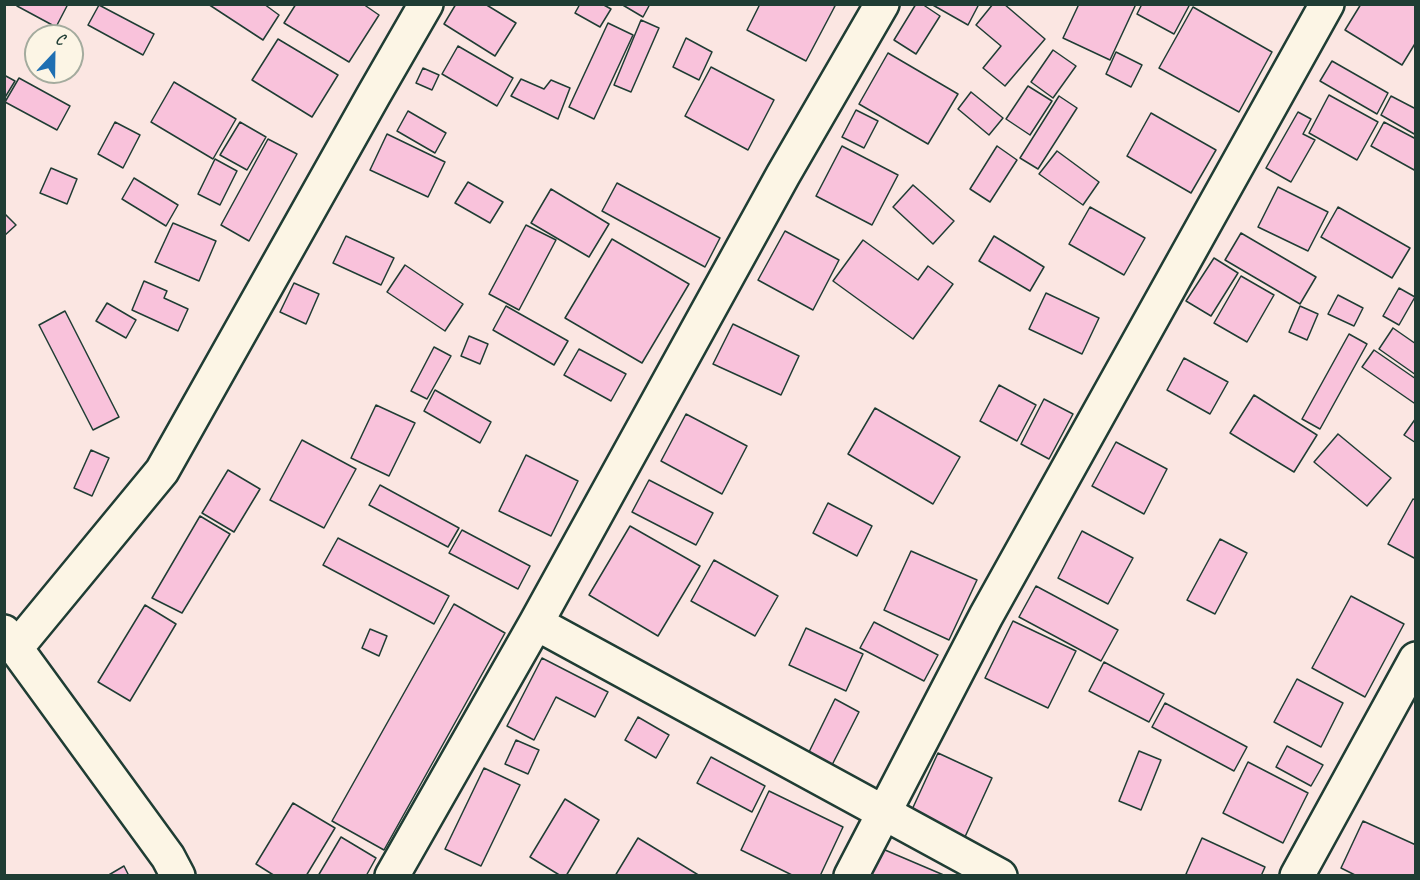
<!DOCTYPE html>
<meta charset="utf-8">
<style>
body{margin:0}
#map{position:relative;width:1420px;height:880px;overflow:hidden;background:#fbe6e2;font-family:Caveat,sans-serif}
canvas{display:block}
.frame{position:absolute;inset:0;border:6px solid #1f3d34;pointer-events:none}
.north{position:absolute;left:24px;top:24px;width:60px;height:60px;box-sizing:border-box;background:#fcf5e5;border:2px solid #a4ab9e;border-radius:50%;rotate:22deg;font-size:16px;font-weight:700;line-height:24px;text-align:center;color:#1f3d34}
.north::after{content:'';display:block;margin:auto;width:21px;height:27px;background:#1f6fb2;clip-path:polygon(50% 0,100% 100%,50% 72%,0 100%)}
</style>
<div id="map">
<canvas width="1420" height="880"></canvas>
<div class="frame"></div>
<div class="north">С</div>
</div>
<script>
const c = document.querySelector('canvas').getContext('2d');
c.lineJoin = 'round';
function fill(path, color) { c.fillStyle = color; c.fill(path, 'evenodd'); }
const poly = rows => new Path2D(rows.map(r => 'M' + r).join(''));
function strokePath(path, color, width, dash) { c.strokeStyle = color; c.lineWidth = width; c.lineCap = dash ? 'butt' : 'round'; c.setLineDash(dash || []); c.stroke(path); }
const building = poly([
 [18,4,68,4,56,27,17,6,18,4],
 [208,4,264,4,279,15,263,40,208,4],
 [296,4,363,4,379,15,349,62,284,23,296,4],
 [456,4,485,4,516,23,495,56,444,24,456,4],
 [580,4,602,4,611,9,600,27,575,13,580,4],
 [621,4,650,4,643,17,621,4],
 [760,4,831,4,835,6,806,61,747,30,760,4],
 [916,4,922,4,940,16,916,54,894,40,916,4],
 [931,4,979,4,968,25,931,4],
 [993,4,1004,4,1045,39,1005,86,983,68,1001,46,976,25,993,4],
 [1079,4,1136,4,1110,60,1063,38,1079,4],
 [1142,4,1190,4,1174,34,1137,14,1142,4],
 [1361,4,1416,4,1416,42,1402,65,1345,30,1361,4],
 [99,5,154,34,143,55,88,25,99,5],
 [1193,7,1272,52,1239,112,1159,68,1193,7],
 [641,20,659,28,631,92,614,85,641,20],
 [608,23,633,35,594,119,569,107,608,23],
 [686,38,712,52,699,80,673,67,686,38],
 [278,39,338,75,312,117,252,80,278,39],
 [458,46,513,78,497,106,442,74,458,46],
 [1053,50,1076,66,1053,98,1031,82,1053,50],
 [1116,52,1142,65,1131,87,1106,74,1116,52],
 [888,53,958,94,928,144,859,104,888,53],
 [1332,61,1388,93,1377,114,1320,81,1332,61],
 [711,67,774,100,748,150,685,116,711,67],
 [423,68,439,75,432,90,416,83,423,68],
 [4,75,15,81,4,99,4,75],
 [19,78,70,106,57,130,5,102,19,78],
 [521,79,544,89,551,80,570,88,558,119,511,96,521,79],
 [174,82,236,119,213,159,151,122,174,82],
 [1028,86,1052,101,1030,135,1006,119,1028,86],
 [971,92,1003,118,989,135,958,109,971,92],
 [1329,95,1378,122,1357,160,1309,133,1329,95],
 [1059,96,1077,108,1038,169,1020,158,1059,96],
 [1391,96,1416,109,1416,135,1381,115,1391,96],
 [856,110,878,121,864,148,842,137,856,110],
 [408,111,446,133,435,153,397,131,408,111],
 [1298,112,1311,119,1303,134,1315,140,1291,182,1266,168,1298,112],
 [1151,113,1216,150,1191,193,1127,156,1151,113],
 [115,122,140,135,123,168,98,154,115,122],
 [240,122,266,137,247,170,220,155,240,122],
 [1384,122,1416,139,1416,171,1371,146,1384,122],
 [387,134,445,162,428,197,370,170,387,134],
 [268,139,297,154,249,241,221,225,268,139],
 [842,146,898,175,872,225,816,196,842,146],
 [997,146,1017,160,990,202,970,189,997,146],
 [1057,151,1099,182,1083,205,1039,174,1057,151],
 [215,159,237,171,220,205,198,194,215,159],
 [51,168,77,179,67,204,40,193,51,168],
 [134,178,178,205,166,226,122,199,134,178],
 [468,182,503,202,490,223,455,203,468,182],
 [617,183,720,238,705,267,602,211,617,183],
 [913,185,954,221,933,244,893,207,913,185],
 [1278,187,1328,212,1308,251,1258,227,1278,187],
 [551,189,609,224,589,257,531,223,551,189],
 [1090,207,1145,238,1124,275,1069,244,1090,207],
 [1338,207,1410,248,1392,278,1321,237,1338,207],
 [4,213,16,225,4,236,4,213],
 [173,223,216,241,199,281,155,262,173,223],
 [526,225,556,240,519,310,489,294,526,225],
 [785,231,839,260,813,310,758,280,785,231],
 [1241,233,1316,277,1300,304,1225,260,1241,233],
 [346,236,394,258,381,285,333,263,346,236],
 [994,236,1044,267,1030,291,979,261,994,236],
 [612,239,689,284,642,363,565,318,612,239],
 [863,240,918,280,928,266,953,284,913,339,833,281,863,240],
 [1214,258,1238,273,1211,316,1186,301,1214,258],
 [405,265,463,304,445,331,387,292,405,265],
 [1241,276,1274,295,1247,342,1214,323,1241,276],
 [144,281,167,291,164,298,188,309,178,331,132,310,144,281],
 [294,283,319,294,306,324,280,312,294,283],
 [1399,288,1415,297,1399,325,1383,316,1399,288],
 [1046,293,1099,318,1082,354,1029,329,1046,293],
 [1338,295,1363,308,1354,326,1328,314,1338,295],
 [107,303,136,320,126,338,96,321,107,303],
 [506,306,568,341,554,365,493,330,506,306],
 [1300,306,1318,314,1307,340,1289,332,1300,306],
 [65,311,119,417,93,430,39,325,65,311],
 [733,324,799,356,781,395,713,364,733,324],
 [1393,328,1416,344,1416,375,1379,349,1393,328],
 [1349,334,1367,344,1320,429,1302,419,1349,334],
 [469,336,488,344,480,364,461,356,469,336],
 [434,347,451,356,427,399,411,391,434,347],
 [579,349,626,374,611,401,564,375,579,349],
 [1374,350,1416,379,1416,401,1414,403,1362,367,1374,350],
 [1184,358,1228,382,1210,414,1167,390,1184,358],
 [999,385,1036,405,1017,441,980,421,999,385],
 [435,390,491,422,480,443,424,411,435,390],
 [1254,395,1317,435,1294,472,1230,433,1254,395],
 [1044,399,1073,414,1049,459,1021,444,1044,399],
 [376,405,415,423,389,476,351,458,376,405],
 [875,408,960,457,933,504,848,454,875,408],
 [686,414,747,446,722,494,661,461,686,414],
 [1416,418,1416,443,1404,435,1416,418],
 [1338,434,1391,478,1367,506,1314,462,1338,434],
 [302,440,356,469,324,528,270,500,302,440],
 [1116,442,1167,469,1144,514,1092,486,1116,442],
 [91,450,109,458,92,496,74,488,91,450],
 [526,455,578,481,551,536,499,511,526,455],
 [228,470,260,489,234,532,202,513,228,470],
 [649,480,713,513,696,545,632,512,649,480],
 [380,485,459,528,448,547,369,505,380,485],
 [1413,499,1416,500,1416,559,1388,544,1413,499],
 [828,503,872,526,857,556,813,533,828,503],
 [200,516,230,534,182,613,152,598,200,516],
 [630,526,700,566,658,636,589,595,630,526],
 [462,530,530,566,518,589,449,553,462,530],
 [1082,531,1133,558,1108,604,1058,578,1082,531],
 [338,538,449,596,434,624,323,565,338,538],
 [1220,539,1247,553,1215,614,1187,600,1220,539],
 [911,551,977,580,949,640,884,610,911,551],
 [714,560,778,596,755,636,691,601,714,560],
 [1036,586,1118,630,1101,661,1019,617,1036,586],
 [1351,596,1404,624,1365,697,1312,668,1351,596],
 [454,604,505,633,384,850,332,821,454,604],
 [145,605,176,624,130,701,98,682,145,605],
 [1013,621,1076,651,1048,708,985,678,1013,621],
 [874,622,938,655,924,681,860,648,874,622],
 [806,628,863,654,846,691,789,665,806,628],
 [370,629,387,636,379,656,362,648,370,629],
 [542,658,608,692,595,717,556,697,534,740,507,726,542,658],
 [1104,662,1164,694,1149,722,1089,691,1104,662],
 [1297,679,1343,703,1321,747,1274,722,1297,679],
 [835,699,859,712,832,765,809,752,835,699],
 [1165,703,1247,747,1234,771,1152,727,1165,703],
 [638,717,669,735,656,758,625,740,638,717],
 [516,740,539,750,528,774,505,764,516,740],
 [1287,746,1323,765,1311,786,1276,767,1287,746],
 [1139,751,1161,760,1141,810,1119,801,1139,751],
 [938,753,992,778,964,839,910,814,938,753],
 [711,757,765,786,752,812,697,783,711,757],
 [1248,762,1308,793,1283,843,1223,813,1248,762],
 [484,768,520,785,481,866,445,849,484,768],
 [769,791,843,827,820,876,794,876,741,850,769,791],
 [565,799,599,820,566,876,561,876,530,857,565,799],
 [293,803,335,828,306,876,275,876,256,864,293,803],
 [1363,821,1416,845,1416,876,1357,876,1341,868,1363,821],
 [341,837,376,858,366,876,318,876,341,837],
 [638,838,700,876,615,876,638,838],
 [1202,838,1265,867,1261,876,1190,876,1186,874,1202,838],
 [878,847,946,876,866,876,878,847],
 [124,866,129,876,107,876,124,866]
]);
const street = poly([
 [536,623,1000,876],
 [4,632,168,857,178,876],
 [16,648,162,471,373,96,426,4],
 [392,876,536,623,783,175,882,4],
 [851,876,986,616,1327,4],
 [1297,876,1416,659]
]);
fill(building, '#f9c2db');
strokePath(building, '#1f3d34', 1.5);
strokePath(street, '#1f3d34', 38);
strokePath(street, '#fcf5e5', 33);
</script>
